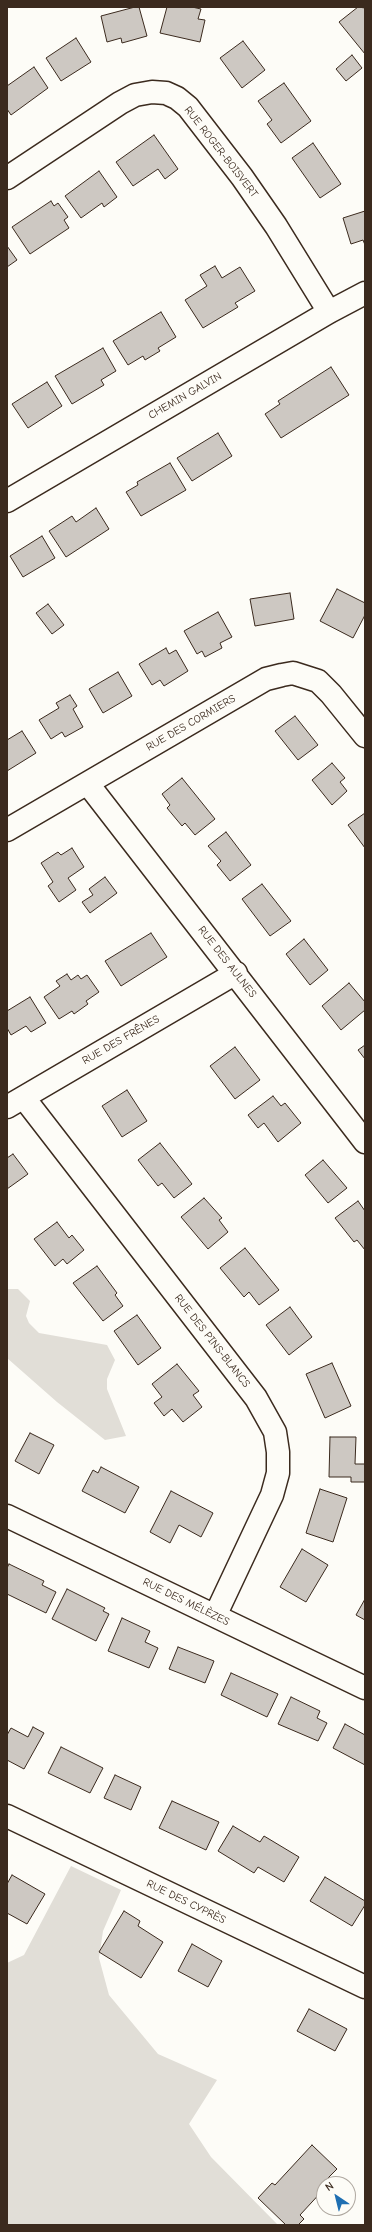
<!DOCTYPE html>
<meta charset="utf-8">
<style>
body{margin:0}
#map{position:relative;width:372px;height:2232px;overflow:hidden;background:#fdfcf7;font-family:"Comic Neue",sans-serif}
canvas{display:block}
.frame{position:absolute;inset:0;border:8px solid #3b2a1e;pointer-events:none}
.north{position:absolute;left:316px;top:2176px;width:40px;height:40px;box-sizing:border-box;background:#fdfcf7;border:1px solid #afa8a0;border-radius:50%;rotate:325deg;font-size:11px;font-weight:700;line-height:16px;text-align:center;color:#3b2a1e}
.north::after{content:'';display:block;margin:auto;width:14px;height:18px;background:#1f6fb2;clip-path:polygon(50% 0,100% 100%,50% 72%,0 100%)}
</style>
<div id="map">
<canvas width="372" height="2232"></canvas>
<div class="frame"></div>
<div class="north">N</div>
</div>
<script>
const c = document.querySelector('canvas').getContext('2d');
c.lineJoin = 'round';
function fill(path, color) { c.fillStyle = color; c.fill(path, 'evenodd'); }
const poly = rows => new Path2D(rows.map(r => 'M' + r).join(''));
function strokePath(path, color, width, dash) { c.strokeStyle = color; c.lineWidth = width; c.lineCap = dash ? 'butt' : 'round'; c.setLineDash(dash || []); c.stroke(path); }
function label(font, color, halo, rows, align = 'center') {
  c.font = font + ' "Comic Neue",sans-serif'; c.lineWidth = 3.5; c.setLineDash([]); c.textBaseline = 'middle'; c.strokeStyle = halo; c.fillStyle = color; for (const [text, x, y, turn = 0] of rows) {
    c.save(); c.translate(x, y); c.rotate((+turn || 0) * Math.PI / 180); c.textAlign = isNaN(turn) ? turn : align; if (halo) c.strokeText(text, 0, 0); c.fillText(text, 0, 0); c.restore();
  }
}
const green = poly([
 [7,1289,18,1289,30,1301,26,1316,29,1323,39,1333,107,1345,115,1360,107,1379,107,1389,126,1436,105,1440,57,1402,7,1358],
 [71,1866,121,1890,103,1931,99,1958,109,1995,158,2054,217,2080,189,2124,211,2157,278,2225,7,2225,7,1963,24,1955]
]);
const building = poly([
 [135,7,139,7,147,36,122,43,121,38,107,42,101,16,135,7],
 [167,7,192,7,201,9,198,19,205,20,200,42,160,33,167,7],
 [358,7,365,8,365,54,339,22,358,7],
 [76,38,91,62,61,81,46,58,76,38],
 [243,41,265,70,242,88,220,58,243,41],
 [352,55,362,68,346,81,336,69,352,55],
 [34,67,48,88,11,115,7,109,7,86,34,67],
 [284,83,311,121,281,143,267,124,272,120,258,101,284,83],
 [154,135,178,169,165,179,158,169,133,186,116,162,154,135],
 [313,143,341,184,320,198,292,158,313,143],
 [99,171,117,197,104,207,102,203,81,218,65,196,99,171],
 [51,201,54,206,58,203,68,217,64,220,69,228,30,254,12,227,51,201],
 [365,211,365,245,363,240,351,244,343,218,365,211],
 [7,246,17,260,7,267,7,246],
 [215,266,222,278,240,267,255,291,235,303,238,307,203,328,185,300,207,286,200,275,215,266],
 [161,312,176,337,158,348,160,351,145,360,143,356,128,365,113,341,161,312],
 [103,348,116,371,101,380,104,385,72,404,55,376,103,348],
 [331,367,349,395,281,438,265,414,280,404,278,401,331,367],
 [47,382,62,406,28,428,12,404,47,382],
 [218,433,232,456,192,481,177,458,218,433],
 [170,463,186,490,141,516,126,492,138,485,137,482,170,463],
 [96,508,109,529,66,557,49,531,72,516,76,522,96,508],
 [42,536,55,558,23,577,10,556,42,536],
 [337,589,365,603,365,615,353,638,320,621,337,589],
 [290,593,294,619,255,626,250,599,290,593],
 [48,604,64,625,52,634,36,613,48,604],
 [218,612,232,637,220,643,222,648,205,657,202,651,197,654,184,631,218,612],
 [166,648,169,654,176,650,188,671,164,686,160,680,152,685,139,664,166,648],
 [118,672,132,696,103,713,89,689,118,672],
 [70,695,77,706,73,709,83,727,65,737,62,732,51,739,39,720,59,708,56,703,70,695],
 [295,716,318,745,298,760,275,731,295,716],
 [22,731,36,753,7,771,7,740,22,731],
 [332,763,345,778,340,782,347,791,332,805,312,780,332,763],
 [182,778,215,819,195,835,185,823,182,826,167,808,170,805,162,794,182,778],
 [365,813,365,848,348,825,365,813],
 [226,832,251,865,230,881,217,865,221,861,208,846,226,832],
 [72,848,84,867,68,878,76,890,59,902,48,886,53,882,41,863,58,852,61,855,72,848],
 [105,877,117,893,90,913,82,902,93,895,89,889,105,877],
 [262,884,291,921,270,936,242,899,262,884],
 [151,933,167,957,121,986,105,961,151,933],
 [304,939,328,970,310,985,286,954,304,939],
 [67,974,71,980,78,975,81,979,87,975,99,992,86,1001,88,1004,74,1014,72,1011,59,1019,44,997,60,986,56,981,67,974],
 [349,983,365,1002,365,1010,341,1030,322,1006,349,983],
 [30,997,46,1023,31,1032,26,1026,11,1035,7,1028,7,1011,30,997],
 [365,1045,365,1059,358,1050,365,1045],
 [235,1047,260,1080,235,1099,210,1066,235,1047],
 [127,1090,147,1121,122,1137,102,1106,127,1090],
 [273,1096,281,1106,285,1103,301,1123,278,1142,264,1123,258,1128,248,1115,273,1096],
 [160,1143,192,1184,174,1198,162,1183,158,1186,138,1160,160,1143],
 [13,1154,28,1174,7,1189,7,1158,13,1154],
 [323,1160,347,1188,328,1203,305,1175,323,1160],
 [204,1198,222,1218,219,1220,228,1232,208,1249,181,1217,204,1198],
 [358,1201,365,1211,365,1250,357,1240,354,1242,335,1218,358,1201],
 [57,1222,69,1238,72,1235,84,1250,67,1264,63,1259,55,1266,34,1239,57,1222],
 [245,1248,279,1290,259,1305,249,1292,244,1297,220,1268,245,1248],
 [97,1266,117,1293,115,1295,123,1306,103,1321,73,1283,97,1266],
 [290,1307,312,1337,289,1355,266,1325,290,1307],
 [137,1315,161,1348,138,1365,114,1331,137,1315],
 [332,1363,351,1406,325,1418,306,1374,332,1363],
 [177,1364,199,1391,193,1395,202,1407,183,1422,172,1409,164,1416,154,1403,162,1397,152,1384,177,1364],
 [30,1433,54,1445,39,1474,15,1461,30,1433],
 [330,1437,356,1437,355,1464,365,1464,365,1482,351,1482,351,1477,329,1477,330,1437],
 [101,1467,139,1487,125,1513,82,1491,93,1470,98,1473,101,1467],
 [320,1489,347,1498,333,1542,306,1533,320,1489],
 [171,1491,213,1513,201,1537,179,1525,170,1543,150,1532,171,1491],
 [302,1549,328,1565,306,1602,280,1587,302,1549],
 [9,1564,44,1581,42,1585,56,1592,46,1613,7,1594,7,1568,9,1564],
 [67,1589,105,1608,103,1611,109,1614,96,1641,52,1619,67,1589],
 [365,1599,365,1620,356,1615,365,1599],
 [122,1618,150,1631,145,1642,158,1648,149,1668,108,1651,122,1618],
 [178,1647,214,1661,205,1683,169,1669,178,1647],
 [231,1673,278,1694,267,1717,221,1695,231,1673],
 [291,1697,320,1711,317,1718,327,1723,318,1741,278,1724,291,1697],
 [345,1724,365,1735,365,1765,333,1748,345,1724],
 [33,1727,44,1733,24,1769,7,1760,7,1735,11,1728,28,1737,33,1727],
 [61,1747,103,1768,90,1793,48,1773,61,1747],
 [115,1775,141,1787,131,1810,104,1798,115,1775],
 [172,1801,219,1822,206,1850,159,1828,172,1801],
 [233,1826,260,1842,264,1836,299,1857,284,1882,258,1867,254,1873,218,1851,233,1826],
 [12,1875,45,1894,27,1924,7,1913,7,1884,12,1875],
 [325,1877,365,1901,365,1905,352,1926,310,1901,325,1877],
 [124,1911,140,1921,138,1926,163,1942,141,1978,99,1952,124,1911],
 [192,1944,222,1961,208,1987,178,1971,192,1944],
 [309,2009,347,2029,335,2051,297,2031,309,2009],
 [312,2145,337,2169,322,2184,324,2189,300,2215,304,2219,298,2225,286,2225,258,2198,272,2183,275,2185,312,2145]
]);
const minor = poly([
 [7,178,120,103,135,95,152,92,166,93,177,98,188,107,242,177,276,226,329,312],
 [7,501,329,312,365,293],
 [88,784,365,1142],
 [7,830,266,679,282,675,293,673,318,681,331,694,365,736],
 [24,1098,256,1398,275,1432,278,1452,278,1473,272,1495,215,1616],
 [7,1107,236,973],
 [7,1516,365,1688],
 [7,1816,365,1987]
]);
const streetNames = [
 ["RUE ROGER-BOISVERT",221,152,52],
 ["CHEMIN GALVIN",185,396,-30],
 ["RUE DES CORMIERS",191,723,-30],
 ["RUE DES AULNES",227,962,52],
 ["RUE DES FRÊNES",121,1040,-30],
 ["RUE DES PINS-BLANCS",212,1341,52],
 ["RUE DES MÉLÈZES",186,1602,26],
 ["RUE DES CYPRÈS",186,1902,26]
];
fill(green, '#e1ded7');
fill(building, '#cdc8c2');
strokePath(building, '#3b2a1e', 1);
strokePath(minor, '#3b2a1e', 25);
strokePath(minor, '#fdfcf7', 22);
label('11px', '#3b2a1e', '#fdfcf7', streetNames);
</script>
